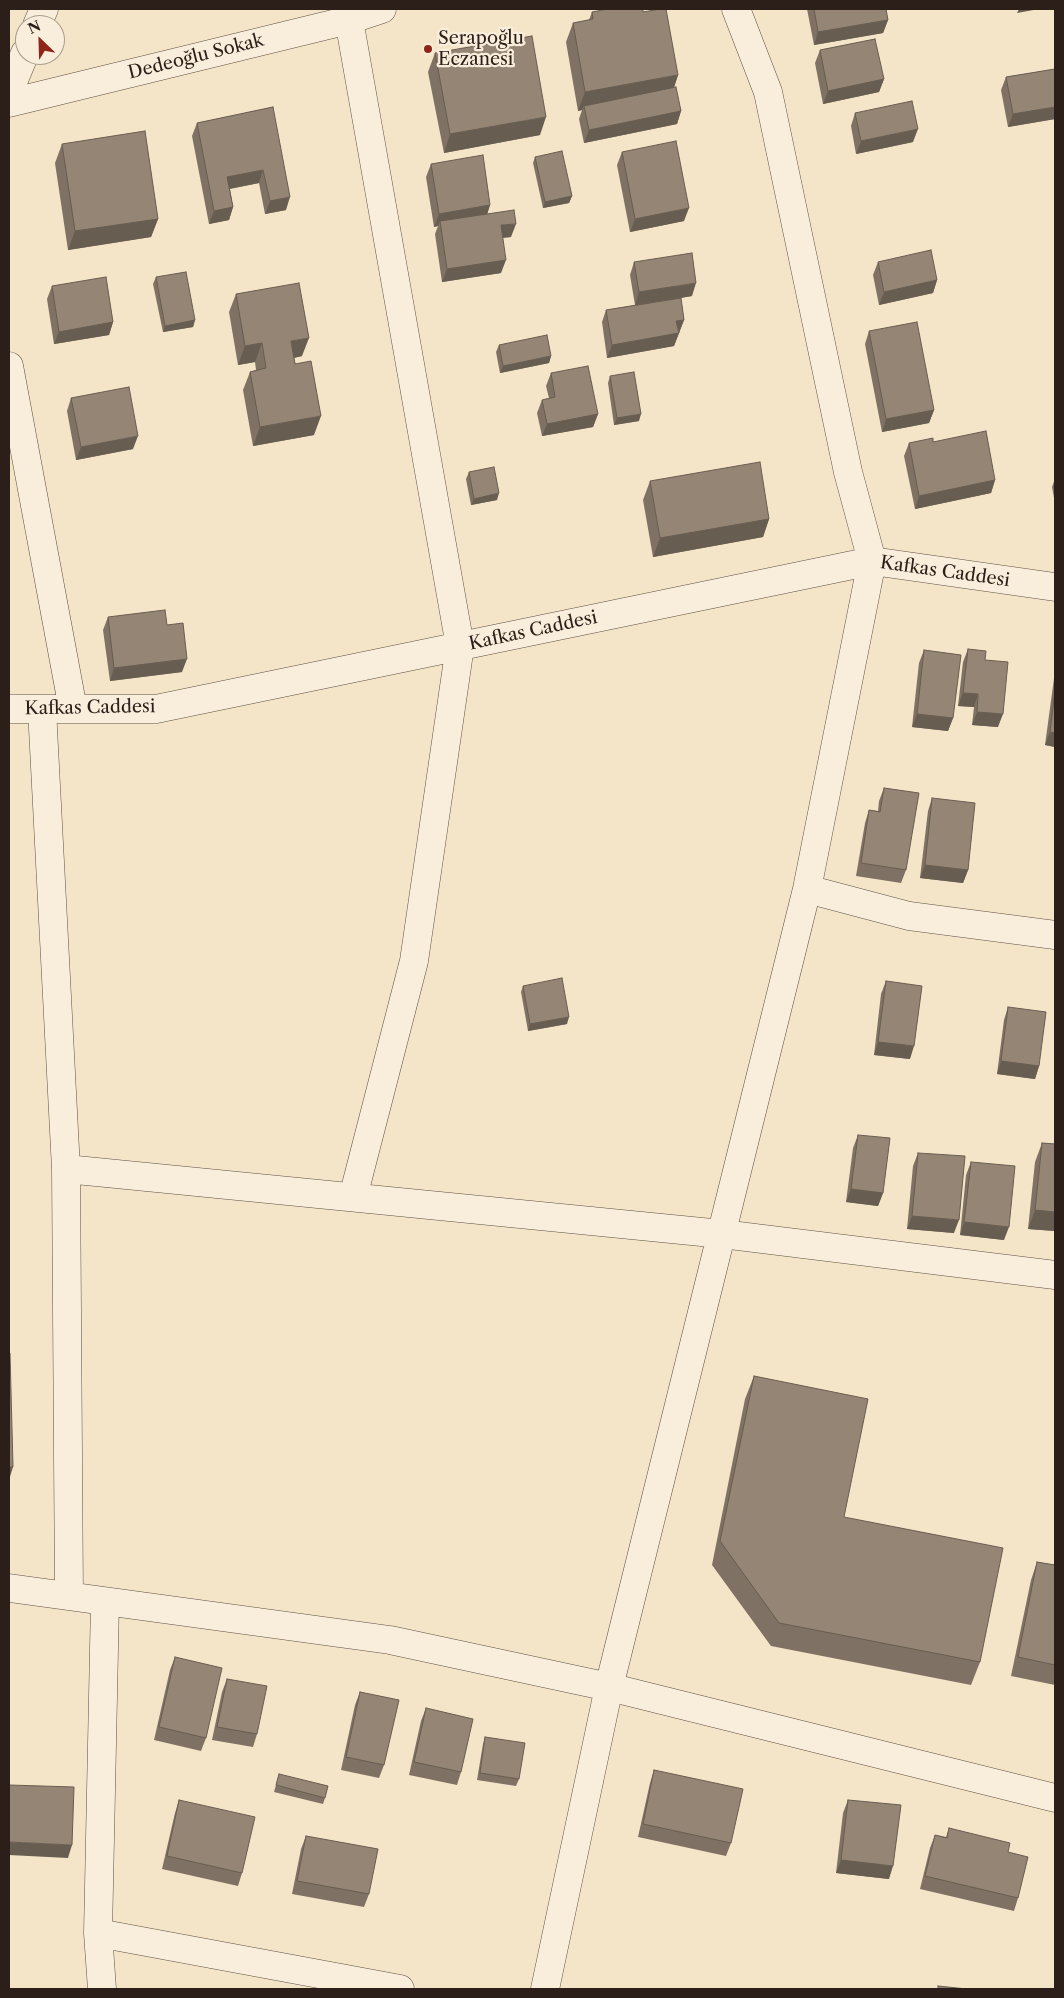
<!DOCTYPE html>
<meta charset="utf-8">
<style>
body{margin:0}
#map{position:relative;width:1064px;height:1998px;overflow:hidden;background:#f4e5c8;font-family:"Libre Caslon Text",serif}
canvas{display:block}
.frame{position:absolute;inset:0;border:10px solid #2c1e18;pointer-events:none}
.north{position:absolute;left:15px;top:15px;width:50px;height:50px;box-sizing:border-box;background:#f8eedb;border:1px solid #a69b8d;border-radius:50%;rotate:336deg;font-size:14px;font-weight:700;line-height:20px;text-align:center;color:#2c1e18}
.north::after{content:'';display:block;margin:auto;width:18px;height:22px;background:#8f2418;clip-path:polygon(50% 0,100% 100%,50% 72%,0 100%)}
</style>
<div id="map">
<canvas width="1064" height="1998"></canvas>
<div class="frame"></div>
<div class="north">N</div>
</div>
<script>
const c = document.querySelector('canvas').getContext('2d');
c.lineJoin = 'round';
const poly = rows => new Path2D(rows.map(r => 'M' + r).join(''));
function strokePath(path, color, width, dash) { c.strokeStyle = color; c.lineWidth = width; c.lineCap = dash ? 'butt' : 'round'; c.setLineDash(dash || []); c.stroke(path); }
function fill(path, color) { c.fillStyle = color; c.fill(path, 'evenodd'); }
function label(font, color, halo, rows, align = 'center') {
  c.font = font + ' "Libre Caslon Text",serif'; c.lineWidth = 4.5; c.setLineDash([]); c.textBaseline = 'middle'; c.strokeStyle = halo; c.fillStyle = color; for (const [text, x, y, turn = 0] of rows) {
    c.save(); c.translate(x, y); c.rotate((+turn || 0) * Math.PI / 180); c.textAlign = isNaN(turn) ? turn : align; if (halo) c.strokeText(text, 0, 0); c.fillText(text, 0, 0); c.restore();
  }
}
const minor = poly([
 [349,20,460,646,414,961,353,1197],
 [37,25,44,9],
 [9,92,25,53],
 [9,103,349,20,382,9],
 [9,366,73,709],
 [9,709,156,709,872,561,1055,587],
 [42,709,66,1169,722,1234,1055,1275],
 [807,889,909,916,1055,935],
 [66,1169,69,1596],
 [9,1588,390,1640,609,1687,1055,1798],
 [98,1933,400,1989],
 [102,1989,98,1933,105,1602],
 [545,1989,609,1687,807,889,872,561,848,472,768,92,736,9]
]);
const wall = poly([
 [807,9,886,9,888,20,883,33,814,45],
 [592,12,643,12,678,75,674,87,681,111,677,124,584,143,579,119,582,110,578,111,566,42,573,23,589,20],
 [820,50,884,79,879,92,823,104,815,63],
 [435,53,540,135,444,153,428,72],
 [1055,69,1055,119,1008,127,1001,90,1006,77],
 [273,107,286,210,265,214,259,183,230,189,233,207,229,220,209,224,192,136,197,123],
 [855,113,913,142,856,154,851,126],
 [62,144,158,219,151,237,68,250,55,163],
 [622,152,684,221,630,232,617,165],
 [535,157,572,196,569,203,543,208,533,163],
 [431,164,490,205,487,214,511,237,503,238,501,273,442,282,435,234,438,226,434,227,426,177],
 [634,262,692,296,681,298,684,320,674,346,607,358,602,322,606,310,635,305,630,275],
 [878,262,937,280,933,293,879,305,873,275],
 [156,277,195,320,193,327,163,332,153,284],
 [52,286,113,322,109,335,54,344,47,299],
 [236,294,302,356,294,358,314,435,253,446,243,390,250,372,256,370,255,362,238,365,229,312],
 [869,331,934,410,929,423,882,432,865,344],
 [499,345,551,356,549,363,500,373,496,352],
 [551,373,598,414,593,427,542,436,537,413,542,400,549,398,546,386],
 [610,376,639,421,614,425,608,383],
 [71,398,133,449,76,460,67,411],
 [933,442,995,480,991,493,915,509,904,456,909,443],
 [469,472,497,500,471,505,466,479],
 [1055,479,1055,503,1052,487],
 [650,481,769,519,763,537,653,557,643,500],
 [108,617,167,625,182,672,110,681,103,630],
 [968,649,985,660,998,727,972,725,974,707,958,706,963,662],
 [924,650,953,718,948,731,912,727,919,663],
 [1055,671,1055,747,1045,745],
 [884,788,906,870,901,883,856,876,865,823,869,810,878,811,879,801],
 [932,798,968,870,963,883,920,878,928,811],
 [886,981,910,1059,874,1055,881,994],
 [523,986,567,1024,528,1031,521,992],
 [1008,1007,1039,1066,1035,1079,997,1074,1004,1020],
 [858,1135,883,1193,878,1206,846,1202,853,1148],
 [1042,1143,1055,1144,1055,1231,1028,1229,1035,1162],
 [918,1153,954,1233,907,1229,913,1166],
 [971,1162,1004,1240,960,1235,966,1175],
 [754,1376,844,1517,980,1662,971,1685,771,1646,712,1565,745,1399],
 [1037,1562,1055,1565,1055,1685,1011,1676,1031,1580],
 [175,1657,206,1738,201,1751,154,1740,170,1670],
 [227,1679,257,1734,253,1747,212,1740,222,1692],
 [360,1692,384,1765,379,1778,341,1770,355,1705],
 [426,1708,461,1772,457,1785,409,1775,421,1721],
 [485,1737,519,1779,516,1786,477,1780,483,1744],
 [654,1770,731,1843,726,1856,638,1837,650,1783],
 [279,1774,325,1798,323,1804,274,1792],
 [179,1800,242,1873,238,1886,162,1869,175,1813],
 [848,1800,889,1879,836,1873,843,1813],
 [949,1828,1008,1852,1018,1898,1014,1911,920,1889,930,1848,935,1835,946,1837],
 [306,1836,369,1894,364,1907,292,1894,301,1849]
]);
const shadedWall = poly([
 [1019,9,1039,9,1017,13],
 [888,20,883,33,814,45,818,32],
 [678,75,672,94,584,106,582,110,578,111,585,92],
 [884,79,879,92,823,104,828,91],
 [1055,107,1055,119,1008,127,1013,114],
 [681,111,677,124,584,143,589,130],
 [546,117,540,135,444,153,450,134],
 [918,129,913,142,856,154,861,141],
 [263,170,259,183,223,190,227,177],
 [572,196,569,203,543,208,545,202],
 [290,197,286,210,265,214,270,201],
 [490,205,486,218,440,221,438,226,434,227,439,214],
 [233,207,229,220,209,224,214,211],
 [689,208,684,221,630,232,635,219],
 [158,219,151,237,68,250,75,231],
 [516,224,511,237,496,238,501,225],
 [506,260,501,273,442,282,447,269],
 [937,280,933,293,879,305,884,292],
 [696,283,692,296,635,305,639,292],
 [195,320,193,327,163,332,165,326],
 [684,320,679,333,672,334,676,321],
 [113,322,109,335,54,344,59,332],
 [679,333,674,346,607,358,612,345],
 [309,338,302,356,284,360,291,341],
 [262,343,255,362,238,365,245,346],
 [551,356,549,363,500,373,503,366],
 [934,410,929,423,882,432,886,419],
 [598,414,593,427,542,436,547,424],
 [641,414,639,421,614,425,617,418],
 [321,416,314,435,253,446,260,427],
 [138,436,133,449,76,460,81,447],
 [995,480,991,493,915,509,919,496],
 [499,493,497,500,471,505,474,499],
 [769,519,763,537,653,557,660,538],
 [187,659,182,672,110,681,114,668],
 [963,693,978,694,974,707,958,706],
 [977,712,1003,714,998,727,972,725],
 [917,714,953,718,948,731,912,727],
 [1050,732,1055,733,1055,747,1045,745],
 [925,865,968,870,963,883,920,878],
 [569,1017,567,1024,528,1031,530,1024],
 [878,1042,914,1046,910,1059,874,1055],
 [1001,1061,1039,1066,1035,1079,997,1074],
 [851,1189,883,1193,878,1206,846,1202],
 [1035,1210,1055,1212,1055,1231,1028,1229],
 [912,1216,959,1220,954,1233,907,1229],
 [964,1222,1009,1227,1004,1240,960,1235],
 [9,1467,13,1467,9,1480],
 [9,1842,72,1845,68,1858,9,1855],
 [841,1860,893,1866,889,1879,836,1873]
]);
const building = poly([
 [608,9,643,9,643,12,660,9,666,9,678,75,585,92,573,23,593,19,592,12,608,9],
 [814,9,886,9,888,20,818,32,814,9],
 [532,36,546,117,450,134,435,53,532,36],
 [875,39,884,79,828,91,820,50,875,39],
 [1055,69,1055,107,1013,114,1006,77,1055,69],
 [676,87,681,111,589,130,584,106,676,87],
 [912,101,918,129,861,141,855,113,912,101],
 [273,107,290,197,270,201,263,170,227,177,233,207,214,211,197,123,273,107],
 [145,131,158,219,75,231,62,144,145,131],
 [676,141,689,208,635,219,622,152,676,141],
 [562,151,572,196,545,202,535,157,562,151],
 [483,155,490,205,439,214,431,164,483,155],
 [514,210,516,224,501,225,506,260,447,269,440,221,514,210],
 [931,250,937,280,884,292,878,262,931,250],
 [692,253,696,283,639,292,634,262,692,253],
 [186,272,195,320,165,326,156,277,186,272],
 [106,277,113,322,59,332,52,286,106,277],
 [299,283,309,338,291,341,295,364,311,361,321,416,260,427,250,372,266,368,262,343,245,346,236,294,299,283],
 [681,298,684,320,676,321,679,333,612,345,606,310,681,298],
 [917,322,934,410,886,419,869,331,917,322],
 [547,335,551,356,503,366,499,345,547,335],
 [588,366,598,414,547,424,542,400,555,397,551,373,588,366],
 [634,372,641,414,617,418,610,376,634,372],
 [129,387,138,436,81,447,71,398,129,387],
 [986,431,995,480,919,496,909,443,933,438,933,442,986,431],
 [760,462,769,519,660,538,650,481,760,462],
 [494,467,499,493,474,499,469,472,494,467],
 [165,610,167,625,183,623,187,659,114,668,108,617,165,610],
 [968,649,986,651,985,660,1008,662,1003,714,977,712,978,694,963,693,968,649],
 [924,650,961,655,953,718,917,714,924,650],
 [1055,691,1055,733,1050,732,1055,691],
 [884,788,919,793,906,870,861,863,869,810,880,812,884,788],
 [932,798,975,803,968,870,925,865,932,798],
 [562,978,569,1017,530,1024,523,986,562,978],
 [886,981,922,986,914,1046,878,1042,886,981],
 [1008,1007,1046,1012,1039,1066,1001,1061,1008,1007],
 [858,1135,890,1138,883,1193,851,1189,858,1135],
 [1042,1143,1055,1144,1055,1212,1035,1210,1042,1143],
 [918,1153,965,1156,959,1220,912,1216,918,1153],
 [971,1162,1015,1166,1009,1227,964,1222,971,1162],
 [9,1353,10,1353,13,1467,9,1467,9,1353],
 [754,1376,868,1399,844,1517,1003,1548,980,1662,779,1623,720,1541,754,1376],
 [1037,1562,1055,1565,1055,1665,1018,1657,1037,1562],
 [175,1657,222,1668,206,1738,159,1727,175,1657],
 [227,1679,267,1686,257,1734,217,1727,227,1679],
 [360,1692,399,1700,384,1765,346,1757,360,1692],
 [426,1708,473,1719,461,1772,414,1762,426,1708],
 [485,1737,525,1743,519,1779,480,1773,485,1737],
 [654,1770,743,1789,731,1843,643,1824,654,1770],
 [279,1774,328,1786,325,1798,276,1785,279,1774],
 [9,1785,74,1787,72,1845,9,1842,9,1785],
 [179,1800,255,1817,242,1873,167,1856,179,1800],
 [848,1800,901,1805,893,1866,841,1860,848,1800],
 [949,1828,1010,1843,1008,1852,1028,1857,1018,1898,925,1876,935,1835,947,1838,949,1828],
 [306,1836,378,1849,369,1894,297,1881,306,1836],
 [938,1986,967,1989,938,1989,938,1986]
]);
const markers = [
 [428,49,5,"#8f2418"]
];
const poiNames = [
 ["Serapoğlu",438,39],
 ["Eczanesi",438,60]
];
const streetNames = [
 ["Dedeoğlu Sokak",196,57,-14],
 ["Kafkas Caddesi",945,572,8],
 ["Kafkas Caddesi",533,631,-12],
 ["Kafkas Caddesi",90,708,-1]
];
strokePath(minor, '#5e5044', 29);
strokePath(minor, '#f8eedb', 28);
fill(wall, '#7f7264');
fill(shadedWall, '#685d51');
fill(building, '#948574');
strokePath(building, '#685d51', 1);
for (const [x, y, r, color] of markers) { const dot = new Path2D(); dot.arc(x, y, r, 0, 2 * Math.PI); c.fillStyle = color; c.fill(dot); strokePath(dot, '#f8eedb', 2); }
label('18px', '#2c1e18', '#f8eedb', poiNames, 'left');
label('18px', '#2c1e18', '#f8eedb', streetNames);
</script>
